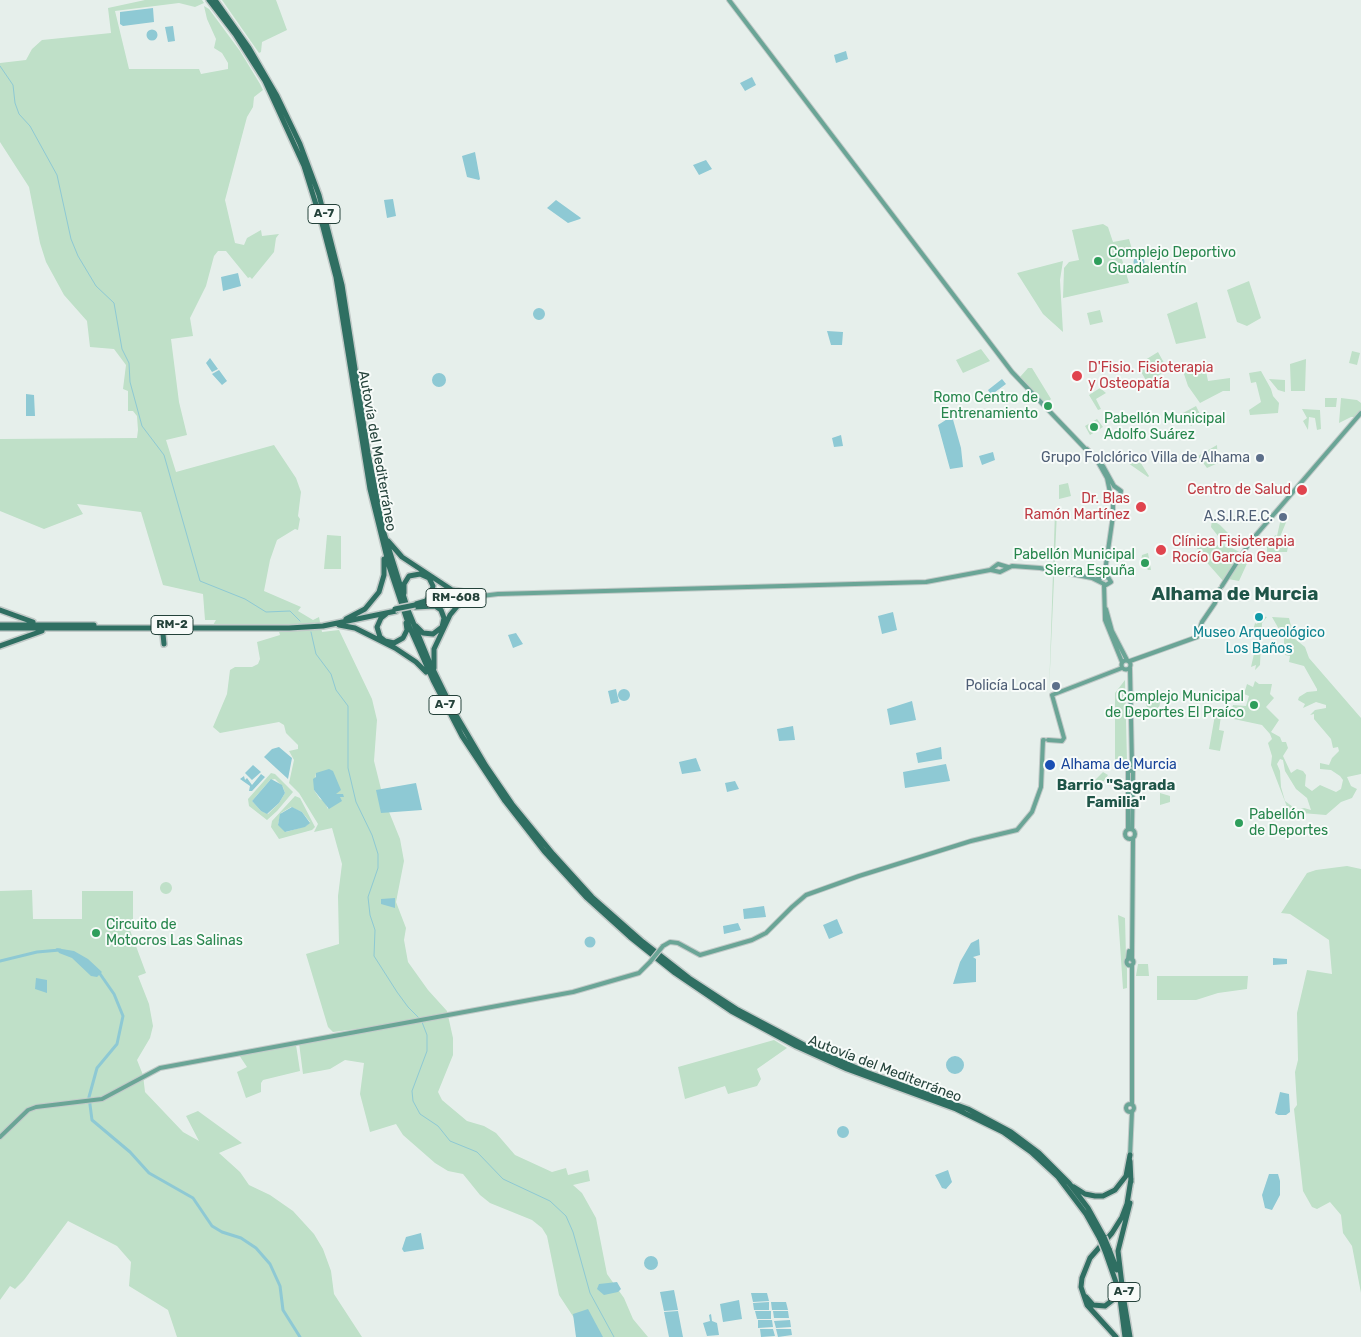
<!DOCTYPE html>
<meta charset="utf-8">
<style>
body{margin:0}
canvas{display:block;background:#e6efeb}
</style>
<canvas width="1361" height="1337"></canvas>
<script>
const c = document.querySelector('canvas').getContext('2d');
c.lineJoin = 'round';
function fill(path, color) { c.fillStyle = color; c.fill(path, 'evenodd'); }
const poly = rows => new Path2D(rows.map(r => 'M' + r).join(''));
function strokePath(path, color, width, dash) { c.strokeStyle = color; c.lineWidth = width; c.lineCap = dash ? 'butt' : 'round'; c.setLineDash(dash || []); c.stroke(path); }
function label(font, color, halo, rows, align = 'center') {
  c.font = font + ' Rubik,sans-serif'; c.lineWidth = 4; c.setLineDash([]); c.textBaseline = 'middle'; c.strokeStyle = halo; c.fillStyle = color; for (const [text, x, y, turn = 0] of rows) {
    c.save(); c.translate(x, y); c.rotate((+turn || 0) * Math.PI / 180); c.textAlign = isNaN(turn) ? turn : align; if (halo) c.strokeText(text, 0, 0); c.fillText(text, 0, 0); c.restore();
  }
}
const green = poly([
 [145,0,202,0,204,3,195,7,179,3,115,11,129,69,199,69,201,74,228,69,228,63,222,53,214,48,216,39,207,19,204,6,209,9,240,51,260,84,263,90,254,97,253,107,247,117,225,200,235,243,244,245,247,238,261,230,262,236,279,234,276,238,274,252,252,279,250,277,248,278,226,251,218,251,214,256,206,286,190,318,193,336,171,339,179,402,187,435,166,440,176,472,274,445,296,478,301,492,298,516,300,519,298,530,295,529,277,540,270,560,264,591,301,607,298,611,313,620,319,617,322,632,339,630,372,699,377,720,374,761,383,797,400,839,404,861,396,902,406,928,404,940,408,962,428,990,447,1011,453,1038,453,1055,438,1092,442,1100,467,1121,484,1126,496,1133,515,1155,552,1172,566,1168,568,1175,588,1170,590,1181,573,1185,582,1193,596,1218,607,1274,624,1298,633,1319,648,1337,584,1337,578,1324,559,1295,547,1236,542,1228,532,1220,490,1203,480,1195,463,1174,448,1171,435,1163,403,1135,396,1124,370,1132,360,1094,364,1063,345,1060,330,1069,303,1074,299,1043,381,1026,333,1032,328,1027,306,954,339,944,338,896,342,864,332,828,314,832,318,824,299,793,289,783,294,760,289,751,298,749,298,745,286,733,284,725,279,722,220,733,213,727,227,694,230,670,235,667,252,667,258,664,260,659,257,642,280,635,277,625,213,625,216,620,205,620,203,594,163,585,141,512,77,504,83,514,44,529,0,511,0,439,137,438,138,430,137,416,133,411,128,411,128,391,123,389,126,365,114,349,90,347,87,321,64,295,46,262,40,243,29,187,0,142,0,63,26,60,32,49,42,40,111,33,108,8],
 [316,773,326,785,328,793,323,797,329,801,328,809,324,801,320,799,314,790],
 [222,0,276,0,287,30,262,42,261,52,259,53],
 [1103,224,1108,227,1113,242,1129,239,1133,253,1121,256,1129,283,1063,298,1064,268,1069,262,1079,260,1072,230],
 [1063,261,1060,280,1063,332,1043,314,1017,273],
 [1249,281,1261,318,1247,326,1237,322,1227,290],
 [1197,302,1206,338,1176,344,1167,314],
 [1100,310,1103,322,1090,325,1087,313],
 [981,349,990,361,963,373,956,360],
 [1352,351,1360,353,1357,365,1349,363],
 [1158,352,1168,370,1147,382,1137,365],
 [1306,359,1305,391,1291,391,1290,364],
 [1205,366,1208,381,1230,378,1230,391,1223,391,1200,403,1188,386,1182,368],
 [1028,368,1032,368,1051,399,1046,404,1020,377],
 [1261,371,1271,389,1273,396,1279,403,1278,413,1250,415,1249,410,1261,402,1256,382,1251,383,1249,373],
 [1269,379,1285,380,1285,392,1278,390],
 [1100,388,1106,393,1096,399,1101,409,1098,410,1089,395],
 [1325,398,1337,398,1336,407,1325,407],
 [1341,398,1357,400,1361,403,1361,410,1356,417,1351,417,1339,423],
 [1196,406,1202,418,1191,426,1183,413],
 [1302,409,1320,410,1321,429,1317,430,1315,418,1309,417,1308,430,1303,421,1307,418],
 [1097,419,1103,427,1090,435,1085,426],
 [1217,445,1218,463,1207,468,1198,456],
 [1137,457,1149,476,1148,477,1128,463],
 [1068,483,1071,496,1059,499,1059,485],
 [1055,511,1057,511,1049,692,1053,572],
 [1286,511,1285,519,1287,520,1280,537,1281,540,1289,542,1287,552,1267,552,1267,541,1272,543,1275,535,1277,536,1281,518,1283,518],
 [1212,520,1220,525,1229,534,1218,536,1211,527],
 [327,535,341,536,341,569,324,569],
 [1212,540,1216,546,1224,542,1225,547,1232,548,1241,553,1224,582,1202,557,1197,548,1196,543],
 [1148,553,1151,570,1148,570,1145,566,1142,566,1141,561,1142,555],
 [1244,554,1250,557,1239,581,1228,579],
 [1261,616,1267,617,1262,623,1260,665,1255,670,1256,665,1251,667,1258,636,1252,634,1255,623,1257,624],
 [1272,617,1289,618,1291,626,1293,625,1297,630,1305,631,1307,634,1304,639,1297,636,1295,639,1305,647,1309,658,1361,718,1361,774,1347,777,1351,786,1357,789,1352,798,1341,802,1326,815,1289,812,1271,765,1272,756,1268,743,1272,739,1270,734,1262,725,1229,718,1233,705,1246,706,1249,696,1244,694,1247,684,1253,687,1255,681,1259,684,1272,684,1270,694,1274,698,1266,707,1279,720,1271,732,1280,737,1282,742,1286,742,1288,748,1283,756,1291,773,1297,769,1303,771,1306,775,1305,786,1312,791,1320,785,1336,792,1341,789,1343,780,1340,776,1331,770,1320,769,1320,763,1329,765,1332,758,1339,751,1338,747,1333,748,1331,739,1314,719,1314,714,1310,715,1315,710,1326,708,1326,705,1316,702,1303,708,1305,704,1298,700,1299,697,1307,692,1317,691,1317,689,1304,666,1289,662,1290,656,1285,655,1288,650,1284,646,1284,638],
 [1280,759,1283,760,1285,771,1296,789,1307,798,1311,810,1304,808,1297,810,1285,801,1281,787,1280,771,1277,764],
 [1125,680,1127,762,1124,765,1115,760,1115,693],
 '1146 703a7 7 0 1 1 14 0a7 7 0 1 1-14 0Z',
 [1215,715,1221,716,1219,730,1224,731,1220,751,1209,749],
 [1103,772,1108,775,1098,789,1091,784],
 [271,773,275,774,293,792,277,811,267,820,249,806,248,799],
 [275,779,283,787,285,793,279,803,268,814,261,811,252,801,270,780],
 [1160,793,1170,796,1170,802,1160,805],
 [295,796,300,798,315,827,312,830,279,839,271,827,272,821],
 [291,807,302,812,310,822,306,826,286,832,278,824,281,813],
 [1347,866,1361,869,1361,1293,1352,1246,1343,1233,1341,1215,1330,1202,1317,1209,1312,1207,1303,1191,1294,1109,1297,1105,1295,1072,1298,1060,1297,1013,1307,970,1332,974,1329,940,1290,914,1281,913,1307,873,1316,870],
 '160 888a6 6 0 1 1 12 0a6 6 0 1 1-12 0Z',
 [32,890,33,919,82,919,82,891,133,891,133,922,129,923,130,930,146,973,138,976,149,1004,153,1026,150,1038,137,1060,143,1075,145,1092,183,1132,199,1141,186,1116,198,1111,242,1143,219,1153,240,1172,249,1185,270,1195,293,1211,314,1234,323,1249,331,1271,334,1294,362,1337,177,1337,168,1310,129,1286,131,1262,117,1246,68,1221,24,1280,15,1289,10,1286,0,1300,0,891],
 [1118,915,1125,918,1126,957,1124,961,1127,968,1127,988,1123,989],
 [1138,964,1148,964,1149,976,1136,976],
 [1157,976,1248,976,1247,989,1218,993,1196,1000,1157,1000],
 [774,1040,787,1048,757,1069,761,1079,757,1086,728,1094,725,1086,685,1099,678,1067],
 [296,1045,300,1071,263,1080,261,1083,261,1092,246,1098,237,1072,247,1067,239,1055]
]);
const water = poly([
 [153,8,154,22,123,26,120,24,120,12],
 [173,26,175,41,168,42,165,27],
 '146.5 35a5.5 5.5 0 1 1 11 0a5.5 5.5 0 1 1-11 0Z',
 [846,51,848,59,836,63,834,55],
 [752,77,756,85,745,91,740,83],
 [475,152,480,179,479,180,467,177,462,156],
 [706,160,712,169,699,175,693,165],
 [393,199,396,216,387,218,384,200],
 [556,200,581,218,580,219,568,223,547,208],
 '1133.5 262a5.5 5.5 0 1 1 11 0a5.5 5.5 0 1 1-11 0Z',
 [238,273,241,286,223,291,221,277],
 '533 314a6 6 0 1 1 12 0a6 6 0 1 1-12 0Z',
 [827,331,843,332,842,345,831,345],
 [210,358,218,369,212,372,206,363],
 [219,370,227,381,222,385,212,374],
 '432 380a7 7 0 1 1 14 0a7 7 0 1 1-14 0Z',
 [1002,379,1006,384,991,395,988,390],
 [26,394,34,395,35,416,26,416],
 [952,416,961,448,963,467,950,469,938,425],
 [841,435,843,446,834,447,832,438],
 [993,452,995,460,982,465,979,456],
 [893,612,897,630,882,634,878,616],
 [516,633,523,644,513,648,508,635],
 [616,689,619,702,611,704,608,691],
 '618 695a6 6 0 1 1 12 0a6 6 0 1 1-12 0Z',
 [912,701,916,720,890,725,887,709],
 [793,726,795,740,779,741,777,729],
 [279,747,292,758,288,779,264,757,272,749],
 [941,747,942,759,918,763,916,753],
 [696,758,701,771,682,774,679,762],
 [946,764,950,781,905,788,903,772],
 [253,765,261,772,252,780,245,773],
 [329,769,333,771,341,790,336,794,343,794,344,797,340,797,342,801,329,809,314,790,313,779,316,777,316,773],
 [261,774,265,777,252,791,249,791,250,786,240,779,244,776,245,780,247,778,252,785],
 [271,779,282,785,285,793,279,803,267,814,261,811,252,801],
 [735,781,739,789,727,792,725,783],
 [416,783,422,810,381,813,376,790],
 [292,807,302,812,310,823,305,827,285,832,278,825,280,814],
 [395,898,395,908,381,904,381,899],
 [764,906,766,917,744,919,743,909],
 [837,919,843,933,829,939,823,925],
 [738,923,741,930,724,934,723,926],
 '584.5 942a5.5 5.5 0 1 1 11 0a5.5 5.5 0 1 1-11 0Z',
 [979,939,980,955,973,957,976,959,976,982,953,984,960,962,971,943],
 [56,948,74,951,88,959,102,972,97,977,91,976,72,958,59,953],
 [1273,958,1287,959,1287,964,1273,965],
 [36,978,47,980,47,993,35,989],
 '946 1065a9 9 0 1 1 18 0a9 9 0 1 1-18 0Z',
 [1280,1092,1289,1094,1290,1112,1286,1115,1278,1115,1275,1113],
 '837 1132a6 6 0 1 1 12 0a6 6 0 1 1-12 0Z',
 [948,1170,952,1182,946,1189,942,1188,935,1175],
 [1269,1174,1278,1174,1280,1181,1280,1195,1272,1210,1265,1208,1262,1195],
 [421,1233,424,1249,404,1252,402,1249,406,1237],
 '644 1263a7 7 0 1 1 14 0a7 7 0 1 1-14 0Z',
 [617,1282,621,1289,618,1292,604,1295,597,1289,599,1284],
 [674,1290,678,1310,664,1311,660,1292],
 [751,1293,767,1293,769,1301,753,1302],
 [739,1300,742,1319,723,1322,720,1304],
 [769,1302,769,1310,754,1310,753,1303],
 [771,1302,786,1302,788,1310,772,1310],
 [588,1309,603,1337,576,1337,573,1314],
 [678,1311,683,1337,669,1337,664,1312],
 [755,1311,771,1311,771,1319,757,1319],
 [788,1311,789,1318,774,1318,773,1311],
 [711,1314,712,1321,717,1323,719,1335,707,1336,703,1323,710,1321,709,1315],
 [758,1320,772,1320,773,1327,758,1328],
 [790,1320,791,1327,776,1328,774,1321],
 [760,1329,773,1329,775,1336,761,1337],
 [776,1329,791,1329,792,1335,778,1337]
]);
const stream = poly([
 [0,66,13,85,15,103,19,114,30,126,57,175,71,239,78,256,96,286,114,303,122,349,129,363,130,382,142,426,164,455,200,581,245,599,266,612,290,611,300,621],
 [311,632,316,654,331,674,336,690,348,706,348,768,356,802,372,835,378,854,378,868,368,897,370,915,375,930,374,956,397,992,408,1007,420,1019],
 [422,1022,427,1035,427,1051,412,1091,413,1101,420,1114,438,1126,450,1141,477,1152,503,1179,550,1201,566,1216,573,1232,590,1293,614,1337]
]);
const river = poly([
 [0,961,37,952,60,950],
 [98,971,114,994,123,1016,117,1044,97,1068,89,1097,92,1120,130,1152,149,1173,193,1198,212,1226,222,1232,241,1238,256,1248,270,1264,280,1286,283,1310,300,1337]
]);
const major = poly([
 [729,0,1012,372,1098,462,1107,478,1111,497,1119,499,1121,491,1114,486,1103,466,1087,449],
 [991,570,1000,572,1012,566,1040,568,1092,578,1106,585,1111,582,1108,577,1097,579],
 [1104,578,1113,516,1113,499],
 [1104,584,1105,620,1122,662],
 [1222,586,1250,542,1361,413],
 [424,603,498,594,926,582,990,570,998,564,1008,567],
 [1106,609,1112,631,1127,660],
 '1121.5 665a4.5 4.5 0 1 1 9 0a4.5 4.5 0 1 1-9 0Z',
 [1130,661,1197,637,1202,622,1215,603,1220,589],
 [1130,668,1132,765],
 [1048,740,1062,741,1064,738,1052,695,1122,668],
 '1128 768a3 3 0 1 1 6 0a3 3 0 1 1-6 0Z',
 [1128,829,1128,770],
 [1132,829,1133,770],
 '1125 834a5 5 0 1 1 10 0a5 5 0 1 1-10 0Z',
 [663,946,670,942,678,943,700,955,752,940,766,933,792,907,806,895,859,876,971,841,1017,830,1032,812,1041,787,1043,740,1044,740],
 '1126.5 962a3.5 3.5 0 1 1 7 0a3.5 3.5 0 1 1-7 0Z',
 [1128,959,1129,951],
 [1132,960,1133,838],
 [1132,965,1132,1104],
 '1126 1108a4 4 0 1 1 8 0a4 4 0 1 1-8 0Z',
 [0,1137,28,1110,36,1107,102,1099,160,1068,573,992,639,973,650,962],
 [1130,1156,1132,1111]
]);
const highway = poly([
 [209,0,235,34,265,81,304,166,323,227,336,277,370,489,389,566,409,626,433,680,462,736,505,801,544,851,587,898,630,937,675,973,731,1011,796,1046,847,1069,956,1109,1003,1132,1031,1152,1058,1177,1086,1214,1100,1239],
 [215,0,249,48,277,96,300,144,319,195,342,285,368,453,383,530,408,610,429,661,453,710,486,766,512,804,553,854,592,897,643,942,689,978,738,1010,806,1046,866,1072,968,1109,1011,1132,1039,1153,1069,1183,1088,1208,1104,1237],
 [388,541,402,557,452,590,480,595],
 [404,593,404,584,409,576,420,574,429,578,433,586,431,594,426,601,416,604],
 [415,607,435,606,441,610,444,618,442,627,433,634,423,633,416,626],
 [0,610,33,622],
 [386,614,381,618,377,627,380,637,385,641,394,643,403,638,407,630,406,623],
 [346,619,365,609,379,592,384,575,384,559],
 [0,625,94,625],
 [339,625,355,628,395,648,416,662,426,672],
 [0,628,289,628,323,626,396,611],
 [157,630,163,634,164,644],
 [0,646,42,631],
 [434,668,434,649,450,615,460,603,475,597],
 [1130,1161,1131,1182],
 [1074,1187,1085,1194,1095,1196,1103,1196,1115,1190,1126,1176,1130,1155],
 [1109,1249,1117,1270],
 [1105,1251,1119,1291,1125,1337],
 [1121,1283,1130,1337],
 [1122,1285,1118,1251,1130,1203],
 [1086,1297,1093,1305,1105,1306,1114,1299,1116,1283],
 [1116,1337,1087,1305,1081,1287,1082,1278,1090,1258,1112,1233,1122,1217,1127,1204,1131,1179]
]);
const majorBridge = poly([
 [650,962,663,946]
]);
const highwayBridge = poly([
 [395,609,415,605],
 [1104,1237,1109,1249],
 [1100,1239,1105,1251]
]);
const markers = [
 [1098,261,5,"#2e9e5b"],
 [1077,376,6,"#e0444e"],
 [1048,406,5,"#2e9e5b"],
 [1094,427,5,"#2e9e5b"],
 [1260,458,5,"#5c6f8a"],
 [1302,490,6,"#e0444e"],
 [1141,507,6,"#e0444e"],
 [1283,517,5,"#5c6f8a"],
 [1161,550,6,"#e0444e"],
 [1145,563,5,"#2e9e5b"],
 [1259,617,5,"#0f9aa8"],
 [1056,686,5,"#5c6f8a"],
 [1254,705,5,"#2e9e5b"],
 [1050,765,6,"#1a4fb4"],
 [1239,823,5,"#2e9e5b"],
 [96,933,5,"#2e9e5b"]
];
const shields = [
 [324,214,32],
 [456,598,60],
 [172,625,42],
 [445,705,32],
 [1124,1292,32]
];
const shieldNames = [
 ["A-7",324,214],
 ["RM-608",456,598],
 ["RM-2",172,625],
 ["A-7",445,705],
 ["A-7",1124,1292]
];
const leisureNames = [
 ["Complejo Deportivo",1108,253],
 ["Guadalentín",1108,269],
 ["Romo Centro de",1038,398,"right"],
 ["Entrenamiento",1038,414,"right"],
 ["Pabellón Municipal",1104,419],
 ["Adolfo Suárez",1104,435],
 ["Pabellón Municipal",1135,555,"right"],
 ["Sierra Espuña",1135,571,"right"],
 ["Complejo Municipal",1244,697,"right"],
 ["de Deportes El Praíco",1244,713,"right"],
 ["Pabellón",1249,815],
 ["de Deportes",1249,831],
 ["Circuito de",106,925],
 ["Motocros Las Salinas",106,941]
];
const healthNames = [
 ["D'Fisio. Fisioterapia",1088,368],
 ["y Osteopatía",1088,384],
 ["Centro de Salud",1291,490,"right"],
 ["Dr. Blas",1130,499,"right"],
 ["Ramón Martínez",1130,515,"right"],
 ["Clínica Fisioterapia",1172,542],
 ["Rocío García Gea",1172,558]
];
const streetNames = [
 ["Autovía del Mediterráneo",377,451,80],
 ["Autovía del Mediterráneo",885,1069,21]
];
const serviceNames = [
 ["Grupo Folclórico Villa de Alhama",1250,458],
 ["A.S.I.R.E.C.",1273,517],
 ["Policía Local",1046,686]
];
const cultureNames = [
 ["Museo Arqueológico",1259,633],
 ["Los Baños",1259,649]
];
const transitNames = [
 ["Alhama de Murcia",1061,765]
];
const neighbourhoodNames = [
 ["Barrio \"Sagrada",1116,786],
 ["Familia\"",1116,803]
];
const districtNames = [
 ["Alhama de Murcia",1235,595]
];
fill(green, '#bfe0c8');
fill(water, '#8ec9d4');
strokePath(stream, '#8ec9d4', 1);
strokePath(river, '#8ec9d4', 3);
strokePath(major, '#c2cac8', 6);
strokePath(highway, '#c2cac8', 8);
strokePath(major, '#6aa596', 4);
strokePath(highway, '#2f6f62', 5);
strokePath(majorBridge, '#c2cac8', 6, []);
strokePath(highwayBridge, '#c2cac8', 8, []);
strokePath(majorBridge, '#6aa596', 4);
strokePath(highwayBridge, '#2f6f62', 5);
for (const [x, y, r, color] of markers) { const dot = new Path2D(); dot.arc(x, y, r, 0, 2 * Math.PI); c.fillStyle = color; c.fill(dot); strokePath(dot, '#f7fbf9', 2); }
for (const [x, y, w] of shields) { const box = new Path2D(); box.roundRect(x - w / 2, y - 9.5, w, 19, 4); c.fillStyle = '#f7fbf9'; c.fill(box); strokePath(box, '#24423a', 1); }
label('bold 12px', '#24423a', null, shieldNames);
label('14px', '#27864d', '#f7fbf9', leisureNames, 'left');
label('14px', '#be3a42', '#f7fbf9', healthNames, 'left');
label('14px', '#24423a', '#f7fbf9', streetNames);
label('14px', '#4e5e75', '#f7fbf9', serviceNames, 'right');
label('14px', '#0d838f', '#f7fbf9', cultureNames);
label('14px', '#164399', '#f7fbf9', transitNames, 'left');
label('bold 15px', '#1f5548', '#f7fbf9', neighbourhoodNames);
label('bold 19px', '#1f5548', '#f7fbf9', districtNames);
</script>
